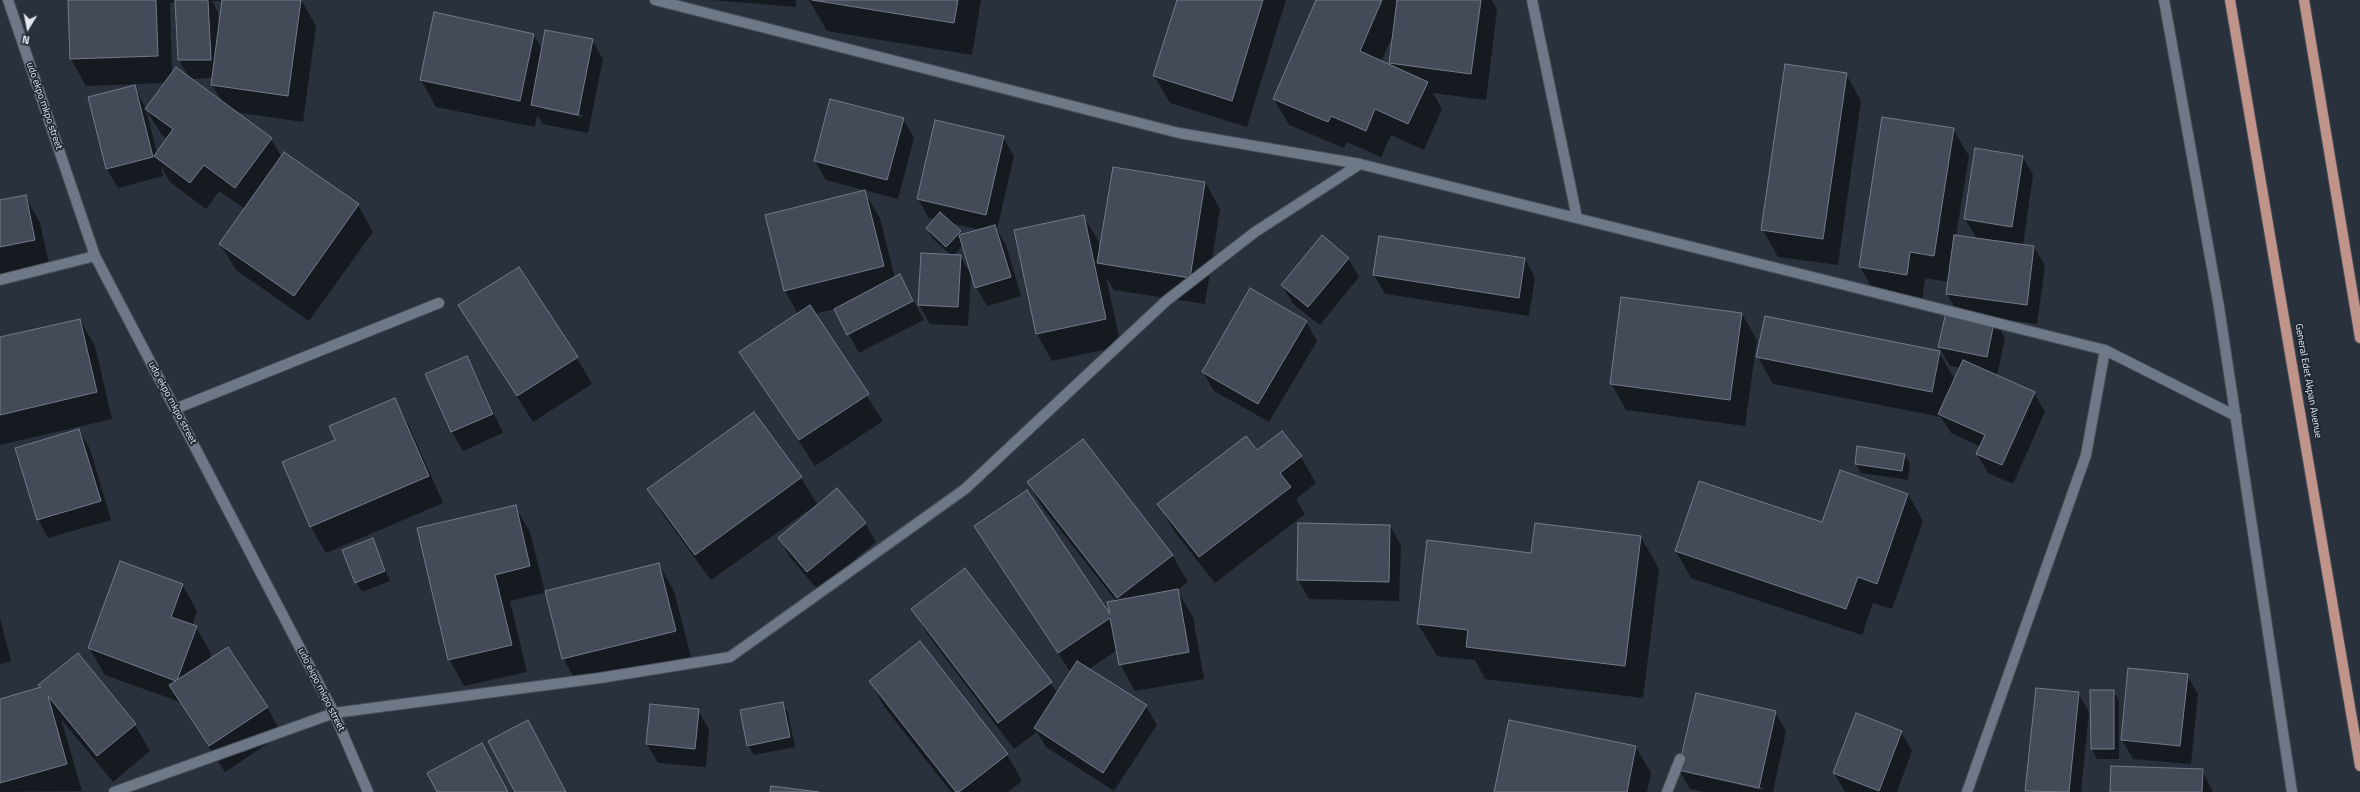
<!DOCTYPE html>
<style>
body{margin:0}
#map{position:relative;width:2360px;height:792px;overflow:hidden;background:#29313d;font-family:"Titillium Web",sans-serif}
canvas{display:block}
.north{position:absolute;left:8px;top:8px;width:40px;height:40px;-webkit-text-stroke:3px #1f2732;paint-order:stroke;rotate:190deg;font-size:11px;font-weight:700;line-height:16px;text-align:center;color:#e3e8f0}
.north::after{content:'';display:block;margin:auto;width:14px;height:18px;background:#e3e8f0;clip-path:polygon(50% 0,100% 100%,50% 72%,0 100%)}
</style>
<div id="map">
<canvas width="2360" height="792"></canvas>
<div class="north">N</div>
</div>
<script>
const c = document.querySelector('canvas').getContext('2d');
c.lineJoin = 'round';
function fill(path, color) { c.fillStyle = color; c.fill(path, 'evenodd'); }
const poly = rows => new Path2D(rows.map(r => 'M' + r).join(''));
function strokePath(path, color, width, dash) { c.strokeStyle = color; c.lineWidth = width; c.lineCap = dash ? 'butt' : 'round'; c.setLineDash(dash || []); c.stroke(path); }
function label(font, color, halo, rows, align = 'center') {
  c.font = font + ' "Titillium Web",sans-serif'; c.lineWidth = 3.5; c.setLineDash([]); c.textBaseline = 'middle'; c.strokeStyle = halo; c.fillStyle = color; for (const [text, x, y, turn = 0] of rows) {
    c.save(); c.translate(x, y); c.rotate((+turn || 0) * Math.PI / 180); c.textAlign = isNaN(turn) ? turn : align; if (halo) c.strokeText(text, 0, 0); c.fillText(text, 0, 0); c.restore();
  }
}
const shadow = poly([
 [69,0,301,0,316,26,303,122,235,112,271,139,282,157,358,205,373,232,309,321,236,270,220,244,245,209,219,191,206,209,170,182,161,166,163,176,118,188,107,169,134,86,146,109,166,83,86,86,71,59],
 [212,1,223,1,219,26,218,12],
 [176,2,179,60,190,79,172,74,170,3],
 [213,78,212,85,223,103,190,79],
 [146,110,162,135,167,139,157,153],
 [712,0,796,0,796,7],
 [809,0,981,0,972,55,827,31],
 [1178,0,1286,0,1247,127,1170,103,1154,76],
 [1317,0,1492,0,1497,10,1486,100,1433,93,1442,109,1424,150,1391,135,1381,157,1347,142,1344,148,1289,125,1274,99],
 [1393,35,1390,63,1392,67,1381,62],
 [435,13,534,35,542,50,592,40,603,59,588,133,543,124,537,115,535,127,436,107,421,80],
 [544,107,583,115,582,117,544,109],
 [1846,74,1861,101,1838,265,1778,257,1763,230],
 [903,119,914,138,898,199,826,180,815,161],
 [1883,119,1953,129,1969,156,1956,236,1977,239,1965,219,2022,156,2033,175,2023,245,2034,247,2045,266,2037,324,1993,318,2005,338,1997,376,2034,393,2045,412,2013,484,1988,473,1977,454,1981,447,1951,433,1941,417,1773,384,1758,357,1939,352,1955,380,1960,368,1950,366,1939,347,1957,311,1947,294,1949,282,1925,278,1922,301,1876,294,1860,267],
 [1003,137,1014,156,997,230,1006,245,1021,296,987,306,976,287,963,245,953,256,960,256,971,275,968,326,930,324,919,305,952,256,932,238,927,228,935,219,929,218,918,199],
 [950,223,981,230,962,235],
 [1205,182,1220,209,1205,304,1114,290,1106,277,1121,346,1052,361,1037,334,1015,231,1083,216,1099,242,1100,250],
 [864,191,880,218,895,278,900,276,924,320,859,353,835,309,814,314,883,421,815,466,741,352,798,314,785,291,766,216],
 [25,196,40,223,50,267,0,277,0,199,1,201],
 [1348,258,1359,277,1320,325,1293,304,1282,285],
 [1525,259,1535,278,1529,316,1385,294,1374,275],
 [460,306,577,358,592,384,533,422],
 [1742,314,1757,340,1745,426,1626,410,1611,383],
 [80,320,95,346,112,419,0,445,0,338],
 [1306,322,1317,341,1269,422,1214,391,1203,372],
 [466,357,477,376,503,433,463,451,452,432],
 [394,399,409,426,443,503,326,553,311,527,283,463,336,440],
 [754,414,801,478,817,504,711,580,664,516,649,490],
 [79,430,90,449,111,520,48,538,38,519],
 [1257,452,1301,457,1316,483,1296,499,1305,514,1215,583,1174,531,1159,504],
 [1905,455,1910,464,1908,480,1861,473,1856,463],
 [1028,482,1172,555,1188,582,1177,590,1193,617,1204,679,1135,691,1120,664,1117,650,1089,669,1146,706,1157,725,1114,791,1046,747,1037,732,1014,749,928,635,913,609,965,569,1058,694,1071,673,975,526,1112,618,1116,601,1043,508],
 [1908,494,1923,521,1892,609,1873,603,1862,635,1691,578,1676,551,1823,524],
 [515,506,530,532,545,592,659,564,674,591,691,657,578,685,563,658,547,592,510,601,527,672,464,686,449,659],
 [865,523,876,542,818,590,790,557,779,538],
 [1390,526,1401,545,1399,601,1309,599,1298,580],
 [1641,537,1659,569,1643,698,1485,679,1475,660,1437,656,1418,624,1532,554],
 [373,540,390,581,362,592,356,582],
 [182,584,197,611,192,626,196,627,211,653,209,661,267,707,282,734,225,772,180,702,105,675,89,648],
 [0,618,11,661,0,664],
 [2187,675,2198,694,2191,764,2133,759,2122,740],
 [870,681,1007,754,1022,781,1008,792,951,792,885,708],
 [40,685,135,725,150,751,113,782,61,719,82,791,0,792,0,700,41,688],
 [2113,691,2119,701,2119,759,2097,759,2092,749],
 [2078,693,2089,712,2081,792,2027,792],
 [782,703,788,713,795,747,754,755,748,746],
 [698,710,709,729,706,767,658,763,647,744],
 [1775,712,1786,731,1773,792,1705,792,1690,789,1679,770],
 [1692,772,1764,788,1763,790,1692,774],
 [1901,732,1912,751,1897,792,1845,792,1834,773],
 [1636,747,1651,773,1647,792,1495,792],
 [2202,770,2213,792,2111,792]
]);
const building = poly([
 [68,0,156,0,158,56,70,59,68,0],
 [175,0,208,0,211,60,178,60,175,0],
 [222,0,301,0,288,96,211,85,222,0],
 [812,0,958,0,954,23,812,0],
 [1177,0,1263,0,1232,101,1153,76,1177,0],
 [1316,0,1382,0,1360,51,1428,82,1408,124,1375,109,1366,131,1331,116,1328,122,1273,99,1316,0],
 [1397,0,1481,0,1471,74,1389,63,1397,0],
 [434,12,534,34,520,101,420,80,434,12],
 [545,30,593,39,578,115,531,105,545,30],
 [1785,64,1847,73,1823,239,1761,230,1785,64],
 [176,67,272,138,235,188,204,165,190,183,154,156,173,129,145,109,176,67],
 [135,85,153,157,106,169,88,97,135,85],
 [830,99,904,118,887,180,814,161,830,99],
 [1882,117,1954,128,1934,256,1910,252,1907,275,1859,267,1882,117],
 [935,120,1004,136,986,215,917,199,935,120],
 [1975,148,2023,156,2012,227,1964,219,1975,148],
 [284,152,359,204,294,296,219,244,284,152],
 [1113,167,1205,182,1190,278,1097,263,1113,167],
 [865,190,884,266,784,291,765,215,865,190],
 [26,195,35,240,0,247,0,200,26,195],
 [940,212,961,231,946,247,926,228,940,212],
 [1084,215,1106,319,1036,334,1014,230,1084,215],
 [995,225,1011,277,975,288,959,235,995,225],
 [1322,235,1349,258,1308,307,1281,285,1322,235],
 [1954,235,2034,246,2027,305,1946,294,1954,235],
 [1379,236,1525,258,1519,298,1373,275,1379,236],
 [921,253,961,255,958,307,918,305,921,253],
 [519,267,578,357,517,396,458,305,519,267],
 [900,274,913,301,847,335,834,309,900,274],
 [1250,288,1307,321,1258,404,1202,372,1250,288],
 [1621,297,1742,313,1730,400,1610,384,1621,297],
 [810,305,869,394,799,440,739,352,810,305],
 [1947,308,1995,318,1987,357,1938,347,1947,308],
 [1765,316,1940,351,1932,392,1756,357,1765,316],
 [80,319,97,392,0,415,0,337,80,319],
 [467,356,493,414,451,432,425,374,467,356],
 [1963,360,2035,392,2002,465,1976,454,1985,435,1938,414,1963,360],
 [395,398,429,476,310,527,282,462,335,440,329,426,395,398],
 [754,412,802,477,695,555,647,489,754,412],
 [79,429,101,501,37,520,15,448,79,429],
 [1282,431,1302,456,1280,473,1291,487,1199,557,1157,504,1246,436,1257,450,1282,431],
 [1083,439,1173,555,1117,598,1027,482,1083,439],
 [1857,446,1905,454,1902,471,1855,464,1857,446],
 [1840,470,1908,494,1877,584,1858,577,1846,609,1675,551,1699,481,1822,522,1840,470],
 [837,488,866,523,807,572,778,538,837,488],
 [1027,490,1110,614,1107,602,1178,589,1189,652,1119,665,1110,618,1058,653,974,526,1027,490],
 [516,505,530,566,495,575,512,645,448,660,417,528,516,505],
 [1298,523,1390,525,1389,582,1297,580,1298,523],
 [1535,523,1641,536,1625,666,1466,647,1468,630,1417,624,1427,540,1531,553,1535,523],
 [373,538,385,571,355,583,342,550,373,538],
 [120,561,183,584,171,617,197,626,177,680,228,647,268,707,209,746,169,685,176,681,88,648,120,561],
 [659,563,676,631,562,659,545,591,659,563],
 [965,568,1052,682,998,723,911,609,965,568],
 [920,641,1008,754,959,792,956,792,869,681,920,641],
 [78,653,136,724,97,756,48,696,67,764,0,783,0,699,41,687,38,685,78,653],
 [1077,661,1147,705,1103,773,1034,728,1077,661],
 [2128,668,2188,674,2180,746,2121,740,2128,668],
 [2036,688,2079,692,2069,792,2025,791,2036,688],
 [2090,690,2114,690,2114,749,2091,749,2090,690],
 [1696,693,1776,711,1759,788,1678,770,1696,693],
 [783,702,790,737,747,746,740,710,783,702],
 [650,704,699,709,695,749,646,744,650,704],
 [1856,713,1902,731,1879,791,1833,773,1856,713],
 [528,720,566,792,515,792,488,741,528,720],
 [1509,720,1636,746,1627,792,1494,792,1509,720],
 [482,743,508,792,437,792,427,773,482,743],
 [2111,766,2203,769,2202,792,2110,792,2111,766],
 [771,786,819,792,770,792,771,786]
]);
const minor = poly([
 [8,0,95,256,334,713,368,792],
 [655,0,1179,133,1360,164,2105,350,2236,416],
 [1532,0,1577,218],
 [0,280,95,256],
 [175,409,439,303],
 [114,792,334,713,600,678,730,657,965,489,1166,301,1255,232,1360,164],
 [1667,792,1680,759],
 [1967,792,2086,455,2105,350]
]);
const tertiary = poly([
 [2164,0,2219,307,2292,792]
]);
const primary = poly([
 [2230,0,2360,766],
 [2304,0,2360,338]
]);
const streetNames = [
 ["udo ekpo mkpo street",44,106,71],
 ["General Edet Akpan Avenue",2308,381,80],
 ["udo ekpo mkpo street",172,403,62],
 ["udo ekpo mkpo street",321,690,63]
];
fill(shadow, '#0007');
fill(building, '#434b58');
strokePath(building, '#727b89', 1);
strokePath(minor, '#484e58', 12);
strokePath(tertiary, '#484e58', 12);
strokePath(primary, '#484e58', 12);
strokePath(minor, '#6f7886', 10);
strokePath(tertiary, '#6f7886', 10);
strokePath(primary, '#c0948a', 10);
label('10px', '#e3e8f0', '#1f2732', streetNames);
</script>
